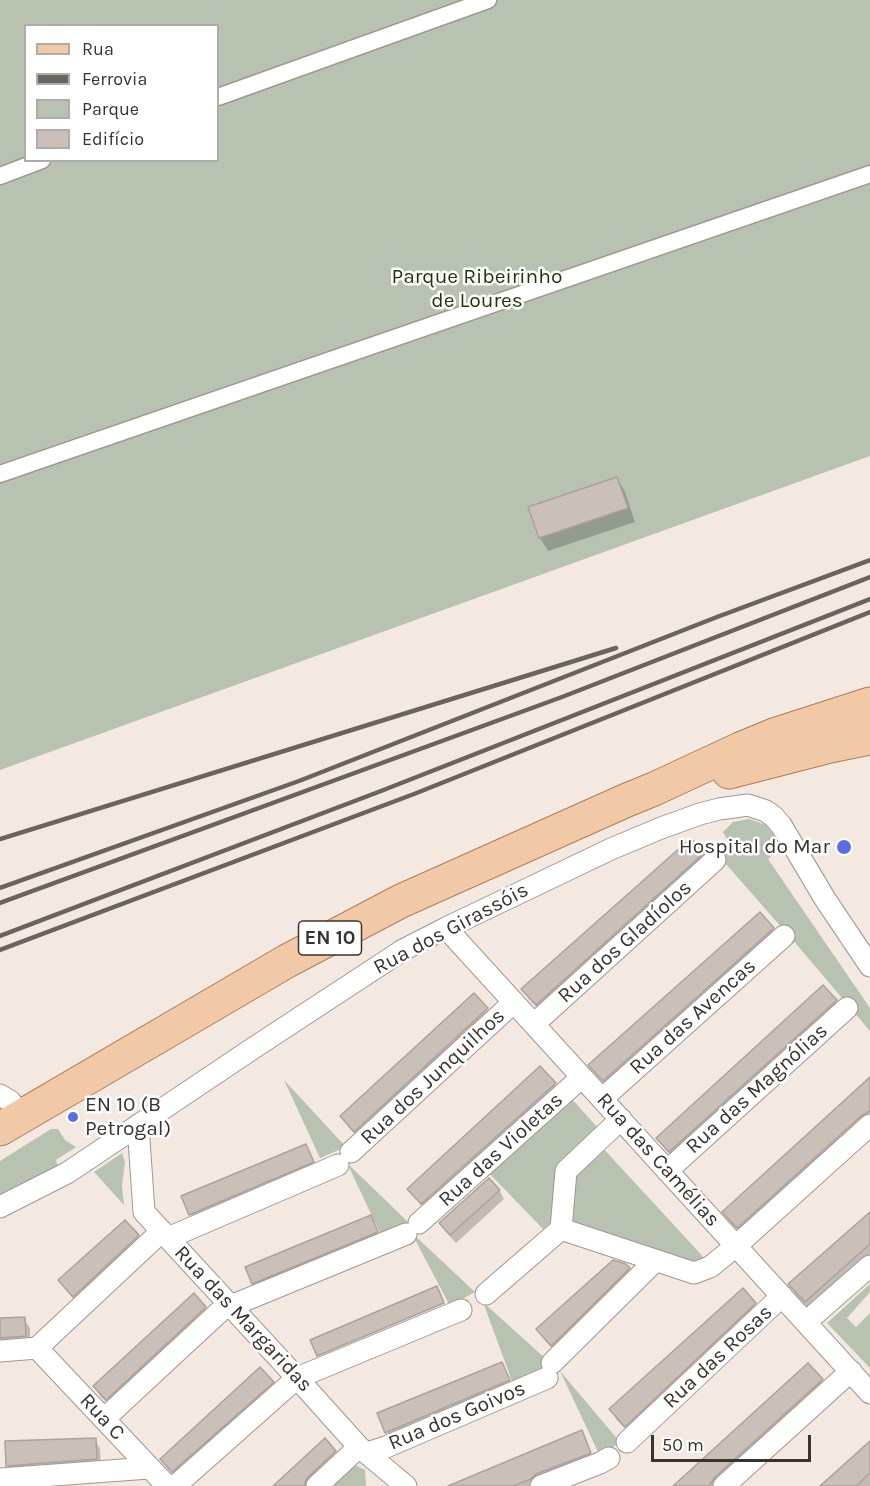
<!DOCTYPE html>
<meta charset="utf-8">
<style>
body{margin:0}
#map{position:relative;width:870px;height:1486px;overflow:hidden;background:#f4e9e1;font-family:Karla,sans-serif}
canvas{display:block}
.legend{position:absolute;left:24px;top:24px;width:195px;height:138px;box-sizing:border-box;background:#fff;border:2px solid #afadac;margin:0;padding:8px 10px;list-style:none;font-size:18px;color:#37332f}
.legend li{display:flex;align-items:center;gap:12px;height:30px}
.legend b{width:30px;border:2px solid #afadac}
.scale{position:absolute;left:651px;top:1435px;width:160px;height:27px;box-sizing:border-box;border:3px solid #37332f;border-top:0;padding-left:8px;font-size:18px;line-height:21px;white-space:nowrap;color:#37332f;-webkit-text-stroke:4px #fff;paint-order:stroke}
</style>
<div id="map">
<canvas width="870" height="1486"></canvas>
<ul class="legend">
<li><b style="height:8px;background:#f2c9a7"></b>Rua</li>
<li><b style="height:8px;background:#6a645f"></b>Ferrovia</li>
<li><b style="height:16px;background:#b7c3b0"></b>Parque</li>
<li><b style="height:16px;background:#cbc0b8"></b>Edifício</li>
</ul>
<div class="scale">50 m</div>
</div>
<script>
const c = document.querySelector('canvas').getContext('2d');
c.lineJoin = 'round';
function fill(path, color) { c.fillStyle = color; c.fill(path, 'evenodd'); }
const poly = rows => new Path2D(rows.map(r => 'M' + r).join(''));
function strokePath(path, color, width, dash) { c.strokeStyle = color; c.lineWidth = width; c.lineCap = dash ? 'butt' : 'round'; c.setLineDash(dash || []); c.stroke(path); }
function label(font, color, halo, rows, align = 'center') {
  c.font = font + ' Karla,sans-serif'; c.lineWidth = 5; c.setLineDash([]); c.textBaseline = 'middle'; c.strokeStyle = halo; c.fillStyle = color; for (const [text, x, y, turn = 0] of rows) {
    c.save(); c.translate(x, y); c.rotate((+turn || 0) * Math.PI / 180); c.textAlign = isNaN(turn) ? turn : align; if (halo) c.strokeText(text, 0, 0); c.fillText(text, 0, 0); c.restore();
  }
}
const green = poly([
 [0,0,870,0,870,456,0,770],
 [26,26,218,26,218,160,26,160],
 [749,819,766,825,782,846,768,859,870,1008,870,1031,797,945,718,855,728,846,728,841,723,832,733,822],
 [284,1080,346,1147,320,1158],
 [570,1097,598,1128,556,1168,551,1222,543,1229,485,1169],
 [51,1129,58,1129,65,1140,76,1147,56,1160,59,1169,0,1198,0,1161],
 [601,1146,708,1262,695,1269,565,1226,569,1174],
 [122,1153,125,1162,122,1186,124,1205,94,1172],
 [347,1163,408,1222,381,1235],
 [411,1232,475,1292,450,1306],
 [870,1284,870,1292,847,1318,856,1327,870,1313,870,1368,827,1323],
 [483,1302,558,1370,513,1384],
 [560,1371,620,1442,600,1456],
 [353,1464,365,1470,366,1486,327,1486]
]);
const shadow = poly([
 [617,478,625,492,635,522,548,551,540,538],
 [703,854,708,863,542,1013,528,998,523,989],
 [773,929,778,938,609,1089,595,1074,590,1065],
 [474,995,487,1009,492,1018,360,1140,347,1125,342,1116],
 [836,1001,841,1010,675,1160,663,1147,658,1138],
 [870,1079,870,1123,743,1236,729,1221,724,1212],
 [555,1084,560,1093,427,1212,415,1198,409,1189],
 [311,1155,318,1171,196,1223,183,1197],
 [499,1190,504,1199,456,1243,446,1232,440,1223],
 [870,1214,870,1258,810,1310,795,1294,790,1285],
 [375,1226,382,1241,258,1292,253,1283],
 [138,1236,143,1245,79,1305,65,1289,60,1280],
 [628,1269,634,1278,557,1354,543,1338,538,1329],
 [755,1304,760,1313,631,1435,616,1419,611,1410],
 [445,1305,448,1313,323,1364,319,1357],
 [205,1308,210,1317,112,1408,100,1396,95,1387],
 [24,1319,30,1328,30,1345,0,1349,0,1320],
 [507,1373,514,1389,392,1442,379,1414],
 [822,1380,827,1389,720,1486,678,1486],
 [273,1382,278,1391,178,1480,167,1468,162,1459],
 [581,1432,595,1462,538,1486,459,1486],
 [95,1440,100,1449,101,1468,12,1474,7,1465],
 [870,1443,870,1486,822,1486],
 [335,1452,340,1461,313,1486,275,1486]
]);
const building = poly([
 [617,477,628,508,539,538,528,507,617,477],
 [691,838,704,853,536,1005,521,989,691,838],
 [760,912,774,928,603,1081,588,1065,760,912],
 [823,985,837,1000,669,1152,656,1138,823,985],
 [474,993,488,1008,354,1132,340,1116,474,993],
 [540,1066,556,1083,421,1204,407,1189,540,1066],
 [870,1077,870,1111,861,1116,737,1228,722,1212,870,1077],
 [306,1144,314,1162,189,1215,181,1196,306,1144],
 [489,1178,500,1190,450,1235,439,1223,489,1178],
 [870,1212,870,1244,805,1302,788,1284,870,1212],
 [371,1215,378,1232,252,1284,245,1267,371,1215],
 [125,1220,139,1235,73,1297,58,1280,125,1220],
 [613,1260,626,1264,630,1268,551,1346,536,1329,613,1260],
 [437,1286,444,1303,317,1356,310,1340,437,1286],
 [743,1288,756,1303,625,1427,609,1409,743,1288],
 [194,1293,206,1307,106,1400,93,1386,194,1293],
 [25,1317,26,1336,0,1338,0,1318,25,1317],
 [502,1362,510,1380,385,1433,377,1413,502,1362],
 [808,1363,823,1379,715,1477,709,1486,673,1486,808,1363],
 [260,1367,274,1382,172,1472,160,1459,260,1367],
 [582,1430,591,1453,536,1474,531,1479,513,1486,448,1486,582,1430],
 [96,1438,97,1459,6,1466,5,1441,96,1438],
 [325,1438,336,1451,308,1477,305,1482,305,1486,273,1486,325,1438],
 [870,1441,870,1473,856,1486,820,1486,870,1441]
]);
const pedestrian = poly([
 [218,97,488,0],
 [0,176,42,160],
 [0,474,870,174]
]);
const minor = poly([
 [446,928,870,1393],
 [534,1024,715,860],
 [0,1095,10,1101,22,1116],
 [602,1099,784,936],
 [621,1119,566,1171,561,1229,694,1273,710,1267,736,1246,870,1125],
 [138,1125,144,1212,297,1378,359,1447,406,1486],
 [351,1152,514,1002],
 [667,1171,847,1008],
 [0,1207,67,1173,255,1047,403,950,446,928,611,849,661,828,700,814,719,809,748,805,766,811,774,817,781,825,825,899,870,966],
 [419,1223,582,1077],
 [168,1238,338,1165],
 [486,1294,561,1229],
 [231,1306,406,1234],
 [806,1322,870,1266],
 [37,1348,167,1486],
 [37,1348,162,1231],
 [0,1351,37,1348],
 [552,1363,655,1261],
 [104,1419,228,1304],
 [627,1442,782,1296],
 [367,1453,386,1447,547,1378],
 [0,1479,149,1468],
 [175,1486,297,1378,461,1310],
 [317,1486,359,1447],
 [541,1486,600,1463,609,1458],
 [724,1486,851,1371]
]);
const primary = poly([
 [729,772,830,746,870,738],
 [0,1129,287,961,401,901,627,800,654,789,740,749,774,735,870,704]
]);
const rail = poly([
 [0,839,616,648],
 [0,888,299,781,717,617,870,560],
 [0,903,562,697,870,577],
 [0,936,381,791,870,599],
 [0,950,414,794,870,612]
]);
const markers = [
 [844,847,8,"#5c6de4"],
 [73,1117,6,"#5c6de4"]
];
const shields = [
 [330,938,63]
];
const shieldNames = [
 ["EN 10",330,938]
];
const parkNames = [
 ["Parque Ribeirinho",477,277],
 ["de Loures",477,301]
];
const poiNames = [
 ["Hospital do Mar",830,847],
 ["EN 10 (B",85,1105,"left"],
 ["Petrogal)",85,1129,"left"]
];
const streetNames = [
 ["Rua dos Girassóis",451,929,-28],
 ["Rua dos Gladíolos",625,942,-42],
 ["Rua das Avencas",693,1017,-42],
 ["Rua dos Junquilhos",433,1077,-43],
 ["Rua das Magnólias",757,1089,-42],
 ["Rua das Violetas",501,1150,-42],
 ["Rua das Camélias",658,1160,48],
 ["Rua das Margaridas",243,1319,47],
 ["Rua das Rosas",718,1357,-43],
 ["Rua dos Goivos",457,1416,-23],
 ["Rua C",102,1417,47]
];
fill(green, '#b7c3b0');
fill(shadow, '#0003');
fill(building, '#cbc0b8');
strokePath(building, '#ada29b', 1.5);
strokePath(pedestrian, '#a1978f', 19);
strokePath(minor, '#a1978f', 23);
strokePath(primary, '#ab7d57', 35);
strokePath(pedestrian, '#fff', 16);
strokePath(minor, '#fff', 21);
strokePath(primary, '#f2c9a7', 33);
strokePath(rail, '#6a645f', 4.5);
for (const [x, y, r, color] of markers) { const dot = new Path2D(); dot.arc(x, y, r, 0, 2 * Math.PI); c.fillStyle = color; c.fill(dot); strokePath(dot, '#fff', 2); }
for (const [x, y, w] of shields) { const box = new Path2D(); box.roundRect(x - w / 2, y - 17, w, 34, 4.5); c.fillStyle = '#fff'; c.fill(box); strokePath(box, '#37332f', 1.5); }
label('bold 20px', '#37332f', null, shieldNames);
label('21px', '#1d3607', '#fff', parkNames);
label('21px', '#37332f', '#fff', poiNames, 'right');
label('21px', '#37332f', '#fff', streetNames);
</script>
